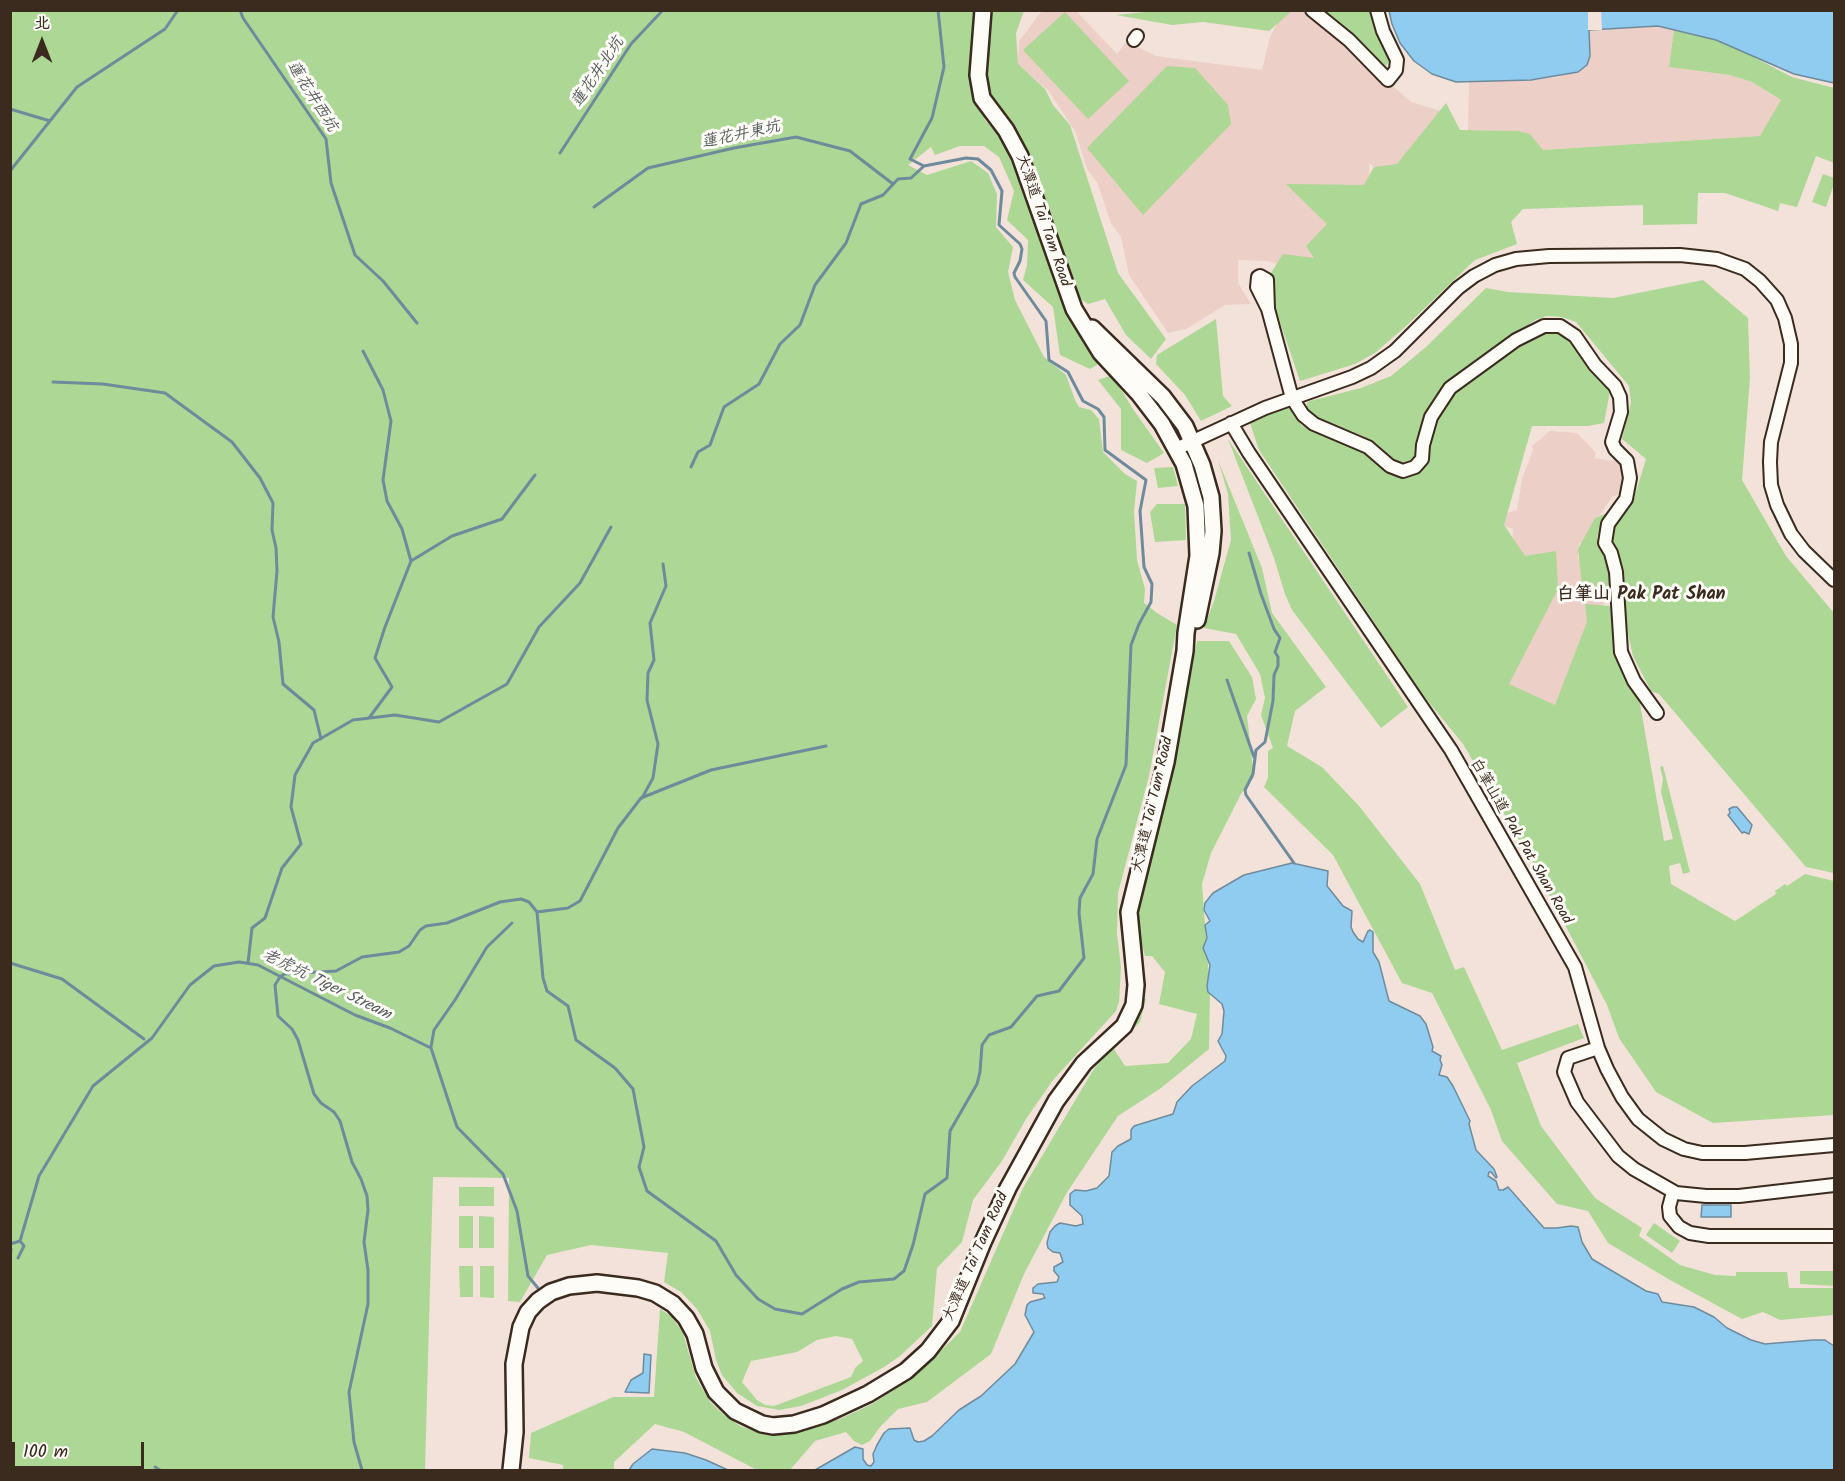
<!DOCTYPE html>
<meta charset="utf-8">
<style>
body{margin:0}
#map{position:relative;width:1845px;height:1481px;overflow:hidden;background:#f3e2da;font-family:Kalam,"LXGW WenKai TC",sans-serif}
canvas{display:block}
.frame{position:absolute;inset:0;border:12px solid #3b2a1e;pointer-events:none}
.north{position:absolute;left:12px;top:12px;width:60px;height:60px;-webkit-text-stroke:4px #fdfcf7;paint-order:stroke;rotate:0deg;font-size:16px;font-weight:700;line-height:24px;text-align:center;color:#3b2a1e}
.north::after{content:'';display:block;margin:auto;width:21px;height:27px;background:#3b2a1e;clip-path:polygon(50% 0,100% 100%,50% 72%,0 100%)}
.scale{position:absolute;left:12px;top:1442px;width:132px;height:27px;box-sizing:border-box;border:3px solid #3b2a1e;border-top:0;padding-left:8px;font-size:18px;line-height:21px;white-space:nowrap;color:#3b2a1e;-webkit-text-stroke:4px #fdfcf7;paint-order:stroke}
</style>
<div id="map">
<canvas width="1845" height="1481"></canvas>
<div class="frame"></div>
<div class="north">北</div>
<div class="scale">100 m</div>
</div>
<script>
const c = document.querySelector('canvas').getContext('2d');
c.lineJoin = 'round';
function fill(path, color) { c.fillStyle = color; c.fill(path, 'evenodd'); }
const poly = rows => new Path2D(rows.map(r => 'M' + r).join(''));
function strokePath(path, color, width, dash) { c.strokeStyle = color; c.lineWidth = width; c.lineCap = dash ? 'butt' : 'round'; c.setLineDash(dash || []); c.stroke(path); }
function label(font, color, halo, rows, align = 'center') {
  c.font = font + ' Kalam,"LXGW WenKai TC",sans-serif'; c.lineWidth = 6; c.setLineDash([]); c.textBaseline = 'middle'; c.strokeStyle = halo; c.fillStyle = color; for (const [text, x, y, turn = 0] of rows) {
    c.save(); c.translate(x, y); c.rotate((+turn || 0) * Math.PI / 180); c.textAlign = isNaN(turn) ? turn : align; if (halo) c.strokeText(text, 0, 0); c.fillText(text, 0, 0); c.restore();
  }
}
const built = poly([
 [1075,10,1117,54,1126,42,1156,56,1262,70,1270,37,1278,22,1290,11,1308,11,1411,102,1444,112,1391,180,1369,163,1370,200,1317,263,1297,268,1268,261,1238,260,1238,283,1251,304,1225,305,1186,329,1168,333,1129,275,1121,237,1111,223,1097,182,1087,169,1075,131,1048,90,1018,65,1019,41,1042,11],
 [1658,26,1674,29,1669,67,1730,75,1752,82,1782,101,1760,136,1543,150,1530,134,1519,131,1468,130,1469,82,1531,80,1559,77,1587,65,1590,56,1588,30],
 [1550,431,1577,433,1596,453,1594,458,1613,461,1616,455,1621,459,1625,480,1621,493,1612,497,1597,519,1594,543,1579,543,1578,558,1598,564,1603,591,1604,622,1585,711,1528,711,1494,682,1512,557,1513,529,1501,525,1504,514,1517,510,1522,480,1533,450,1532,446]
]);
const green = poly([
 [10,11,973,11,972,67,985,120,1008,145,1052,270,1067,302,1100,363,1090,369,1060,355,1053,307,1023,280,1027,265,1028,240,1007,220,1014,191,999,157,984,146,960,146,935,155,931,147,908,165,927,175,971,161,988,173,997,194,996,227,1013,247,1008,272,1015,300,1044,357,1066,375,1075,400,1079,407,1091,410,1099,419,1103,452,1125,474,1137,481,1134,512,1137,560,1145,589,1144,603,1157,613,1177,625,1149,776,1118,893,1117,934,1121,967,1119,1002,1116,1011,1053,1080,1026,1119,1002,1161,973,1200,962,1242,937,1268,932,1326,900,1356,884,1367,842,1390,801,1406,779,1410,757,1406,737,1393,722,1375,716,1360,710,1331,697,1309,681,1292,664,1282,668,1253,591,1245,547,1255,520,1302,508,1301,509,1178,433,1177,425,1470,11,1470],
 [836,1336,852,1339,863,1361,855,1368,851,1377,774,1406,765,1405,757,1400,742,1382,751,1361,797,1352,817,1340],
 [990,11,1024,11,1016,33,1018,64,1045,89,1053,105,1070,125,1118,273,1166,339,1151,359,1126,335,1105,299,1088,304,1078,297,986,81,985,66],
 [1153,11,1291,10,1292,11,1269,31,1203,22,1172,25,1116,15],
 [1323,11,1374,11,1376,32,1393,55,1386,66],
 [1065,12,1129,81,1088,119,1023,50],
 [1674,29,1716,40,1742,51,1792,77,1834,88,1834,163,1816,156,1797,207,1780,203,1778,211,1725,193,1698,193,1697,224,1643,225,1643,205,1523,209,1511,222,1517,244,1475,260,1406,326,1375,353,1355,364,1300,381,1266,281,1283,254,1314,258,1306,246,1327,224,1286,184,1364,185,1374,167,1397,164,1446,103,1460,130,1519,131,1530,134,1543,150,1760,136,1781,100,1752,82,1730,75,1669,67],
 [1167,66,1195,68,1228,105,1231,124,1143,215,1087,148],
 [1823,174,1834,178,1834,184,1826,207,1812,202],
 [1703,280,1748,318,1750,378,1742,480,1786,556,1834,613,1834,873,1806,867,1659,694,1651,691,1633,656,1625,620,1624,570,1611,536,1614,527,1633,502,1646,459,1622,439,1631,403,1629,386,1576,322,1562,317,1547,316,1535,320,1445,383,1425,414,1416,445,1416,457,1406,464,1394,460,1377,444,1361,435,1311,415,1307,407,1307,403,1310,401,1361,388,1391,376,1426,347,1486,288,1508,292,1613,298],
 [1216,319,1223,396,1232,406,1201,421,1185,395,1156,364,1157,355],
 [1549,329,1568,333,1610,382,1610,391,1604,423,1588,426,1532,426,1504,525,1525,556,1556,551,1558,589,1509,684,1555,705,1587,622,1585,604,1610,606,1612,622,1620,660,1639,698,1664,841,1673,839,1661,792,1663,779,1660,767,1663,766,1690,872,1683,874,1680,863,1669,866,1671,884,1735,921,1776,894,1775,891,1785,884,1787,886,1805,874,1834,881,1834,1115,1713,1123,1656,1092,1619,1038,1607,1005,1531,860,1463,744,1423,695,1311,528,1259,450,1250,423,1287,405,1302,426,1355,447,1369,455,1386,471,1397,477,1408,478,1419,472,1429,462,1429,446,1437,419,1454,393,1540,332],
 [1112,375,1133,409,1164,453,1147,463,1121,450,1121,409,1098,380],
 [1228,439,1408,707,1381,728,1292,610,1285,594,1274,558],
 [1218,460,1262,568,1272,613,1326,687,1295,711,1287,746,1322,767,1359,806,1420,884,1455,970,1464,967,1502,1050,1578,1024,1584,1038,1517,1063,1541,1126,1595,1198,1642,1228,1639,1236,1680,1265,1715,1275,1736,1276,1736,1272,1787,1272,1789,1288,1834,1288,1834,1315,1780,1320,1763,1312,1742,1319,1670,1280,1608,1243,1588,1211,1557,1204,1502,1141,1491,1110,1432,993,1402,983,1333,855,1264,787,1268,778,1268,751,1273,748,1261,715,1265,698,1260,674,1236,634,1204,628,1214,601,1231,540,1228,494],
 [1173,467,1178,486,1158,488,1154,468],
 [1157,504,1185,504,1186,540,1155,542,1150,512],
 [1607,513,1603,519,1597,537,1611,572,1608,588,1582,584,1578,549,1595,518],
 [1197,641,1229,641,1252,677,1256,699,1247,716,1254,777,1241,794,1211,853,1202,884,1210,993,1209,1049,1161,1088,1118,1116,1066,1194,1024,1274,991,1354,927,1402,898,1409,880,1427,870,1441,862,1445,854,1441,846,1432,815,1441,790,1470,757,1470,684,1432,655,1424,614,1462,614,1470,563,1470,563,1465,529,1458,531,1433,613,1397,654,1397,660,1309,671,1316,683,1333,696,1378,711,1403,724,1415,740,1426,767,1435,786,1435,807,1430,842,1418,872,1404,916,1375,960,1332,1023,1188,1092,1072,1112,1045,1139,998,1146,999,1140,1022,1114,1049,1125,1066,1168,1063,1191,1039,1197,1014,1159,1004,1165,972,1152,956,1145,956,1138,932,1138,915,1140,897,1170,781],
 [459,1187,494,1187,494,1206,459,1206],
 [459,1216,473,1216,473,1248,459,1248],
 [479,1216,494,1217,494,1248,479,1248],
 [1654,1223,1680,1241,1672,1253,1646,1235],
 [459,1266,473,1266,473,1297,460,1297],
 [480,1266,494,1266,494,1298,480,1297],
 [1800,1271,1834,1271,1834,1286,1800,1284]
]);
const water = poly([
 [1389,11,1834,11,1834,83,1794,74,1716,40,1658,26,1589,30,1590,56,1587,65,1578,72,1531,80,1456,82,1432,74,1414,61,1400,43,1392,24,1389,11],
 [1733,807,1737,807,1752,825,1749,834,1744,832,1742,833,1728,815,1730,813,1729,809,1733,807],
 [1292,863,1328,871,1327,886,1343,906,1352,911,1351,927,1353,932,1358,939,1363,942,1368,931,1370,930,1373,932,1373,952,1379,962,1389,1001,1420,1016,1426,1024,1433,1047,1432,1051,1441,1056,1440,1060,1442,1065,1439,1075,1447,1077,1453,1086,1470,1121,1469,1124,1476,1150,1494,1169,1497,1177,1496,1178,1491,1172,1489,1172,1488,1176,1496,1181,1499,1190,1503,1190,1508,1187,1544,1228,1557,1228,1571,1226,1578,1227,1582,1242,1592,1259,1646,1291,1658,1294,1662,1302,1694,1307,1714,1317,1727,1328,1751,1340,1765,1344,1813,1340,1825,1340,1834,1346,1834,1470,815,1470,855,1447,863,1449,863,1459,867,1465,871,1466,874,1462,873,1454,877,1445,884,1433,889,1429,910,1428,914,1440,918,1442,924,1441,932,1436,959,1410,981,1396,1015,1364,1034,1332,1025,1315,1027,1305,1030,1302,1045,1298,1043,1294,1033,1293,1033,1288,1038,1284,1057,1282,1059,1277,1054,1271,1054,1267,1063,1262,1060,1253,1053,1252,1048,1248,1047,1243,1050,1232,1055,1226,1060,1223,1076,1226,1083,1224,1082,1216,1070,1205,1070,1194,1075,1190,1086,1191,1097,1188,1109,1176,1112,1152,1118,1146,1131,1139,1131,1130,1134,1126,1173,1114,1177,1102,1192,1086,1225,1061,1226,1056,1218,1041,1222,1034,1224,1011,1222,1004,1208,992,1207,986,1210,965,1203,948,1207,938,1205,925,1210,921,1204,910,1205,903,1213,893,1244,875,1292,863],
 [1702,1205,1731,1205,1731,1217,1701,1217,1702,1205],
 [644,1354,651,1355,649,1393,625,1392,631,1380,643,1373,644,1354],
 [652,1449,685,1453,706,1460,728,1470,629,1470,633,1464,652,1449]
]);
const pier = poly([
 [1588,11,1601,11,1602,30,1588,30]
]);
const stream = poly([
 [240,10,243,18,326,139,331,183,355,255,383,281,417,323],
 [10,109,50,121],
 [560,153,631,44,663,10],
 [10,171,77,87,165,29,178,10],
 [594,207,648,168,734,148,796,137,850,151,893,184],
 [363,351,383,390,391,421,383,480,387,501,402,529,411,561,385,627,375,658,392,687,369,718],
 [53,382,103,384,165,393,232,442,260,478,273,503,272,530,276,548,277,571,273,617,279,642,283,684,314,710,321,739],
 [691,467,698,452,710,445,724,407,759,384,780,344,800,325,815,285,846,243,861,204,883,195,898,179,911,178,924,166],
 [1249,553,1261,594,1274,629,1280,638,1275,652,1278,657,1278,666,1274,675,1273,701,1265,742,1256,750,1253,774,1245,790,1246,795,1294,863],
 [411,561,452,536,502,519,535,475],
 [1227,680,1254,757],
 [642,798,653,778,658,744,647,700,648,673,654,660,650,623,666,586,663,564],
 [537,912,568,908,580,901,618,828,641,798,711,770,826,746],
 [10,963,62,979,144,1039],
 [248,963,252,928,265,918,282,868,301,844,291,807,295,775,313,743,353,720,395,715,439,722,507,684,539,627,580,583,611,527],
 [431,1047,434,1030,455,1000,487,947,512,923],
 [10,1244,20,1241,39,1176,93,1086,152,1038,190,985,214,966,239,962,258,965,355,1015,390,1028,431,1048,457,1127,503,1174,517,1211,528,1276,542,1293],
 [10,1256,11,1249],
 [18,1258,24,1246,20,1241],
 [155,1467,160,1470],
 [362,1470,354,1442,349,1392,368,1304,368,1270,364,1242,368,1210,367,1196,361,1179,352,1162,340,1121,334,1112,321,1103,314,1094,298,1040,292,1029,278,1016,275,985,280,977,284,974,336,971,362,957,399,952,409,946,420,930,426,926,447,923,500,902,521,899,529,902,537,912,543,978,547,991,568,1006,576,1040,615,1068,633,1089,644,1147,639,1167,647,1191,716,1241,736,1275,758,1299,775,1309,802,1314,842,1289,859,1282,894,1279,904,1271,913,1245,925,1194,947,1178,950,1131,977,1084,980,1072,982,1045,989,1035,1011,1027,1037,996,1059,991,1084,958,1079,913,1080,898,1093,874,1097,839,1126,765,1131,645,1139,624,1151,602,1152,584,1144,567,1140,511,1146,480,1105,450,1104,417,1098,409,1083,401,1068,372,1049,360,1046,321,1015,277,1014,273,1020,261,1022,249,1020,244,999,225,1002,191,991,170,978,159,966,158,924,166,910,159,932,118,944,67,938,10]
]);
const minor = poly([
 [1312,10,1349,40,1388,80,1396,70,1397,60,1383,31,1377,10],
 [1134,40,1137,36],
 [1268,309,1267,280,1260,276,1258,277,1257,287,1268,309,1292,398,1303,415,1314,424,1368,447,1390,466,1403,471,1415,467,1422,459,1423,445,1431,417,1450,388,1516,340,1544,326,1560,326,1575,336,1595,365,1615,386,1620,397,1621,412,1612,442,1615,449,1627,461,1630,478,1626,499,1608,524,1605,543,1611,553,1616,572,1621,652,1634,681,1657,713],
 [1231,423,1249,453,1451,750,1575,967,1598,1048,1607,1069,1622,1097,1638,1119,1663,1139,1684,1149,1702,1153,1745,1153,1834,1145],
 [1176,449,1265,408,1352,377,1371,368,1395,351,1458,288,1474,276,1495,265,1516,259,1549,256,1680,255,1717,259,1745,269,1760,281,1777,300,1785,318,1791,344,1791,363,1771,442,1770,462,1771,485,1777,505,1791,534,1804,551,1834,580],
 [1598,1048,1568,1058,1564,1072,1577,1102,1618,1156,1634,1169,1676,1193,1706,1196,1739,1196,1834,1185],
 [1673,1192,1669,1207,1670,1216,1679,1227,1690,1233,1709,1236,1834,1236]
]);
const major = poly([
 [1092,328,1163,397,1185,426,1202,465,1211,497,1213,531,1211,553,1197,620],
 [511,1470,515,1432,514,1364,521,1327,528,1312,538,1301,551,1292,569,1286,597,1283,638,1288,655,1293,673,1304,686,1318,695,1334,704,1368,716,1392,735,1411,762,1424,773,1426,794,1424,823,1415,868,1394,906,1371,928,1351,951,1321,983,1242,1008,1188,1056,1101,1084,1063,1124,1026,1134,1005,1136,985,1129,912,1166,762,1185,651,1186,633,1198,556,1196,506,1184,464,1162,424,1139,394,1101,353,1074,309,1020,156,1006,130,982,98,978,75,983,10]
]);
const streetNames = [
 ["大潭道 Tai Tam Road",1042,221,71],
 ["大潭道 Tai Tam Road",1154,805,-77],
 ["白筆山道 Pak Pat Shan Road",1520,842,60],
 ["大潭道 Tai Tam Road",977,1257,-66]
];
const waterNames = [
 ["蓮花井北坑",599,73,-56],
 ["蓮花井西坑",311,97,58],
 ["蓮花井東坑",741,136,-12],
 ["老虎坑 Tiger Stream",326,986,26]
];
const quarterNames = [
 ["白筆山 Pak Pat Shan",1641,596]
];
fill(built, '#eccfc6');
fill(green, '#add795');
fill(water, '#90ccf0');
strokePath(water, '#6e8b9c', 1.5);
fill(pier, '#f3e2da');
strokePath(stream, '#6e8b9c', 3);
strokePath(minor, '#3b2a1e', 16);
strokePath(major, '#3b2a1e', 20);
strokePath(minor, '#fdfcf7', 12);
strokePath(major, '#fdfcf7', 15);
label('15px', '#3b2a1e', '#fdfcf7', streetNames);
label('italic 16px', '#545b5d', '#fdfcf7', waterNames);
label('bold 18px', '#3b2a1e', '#fdfcf7', quarterNames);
</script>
